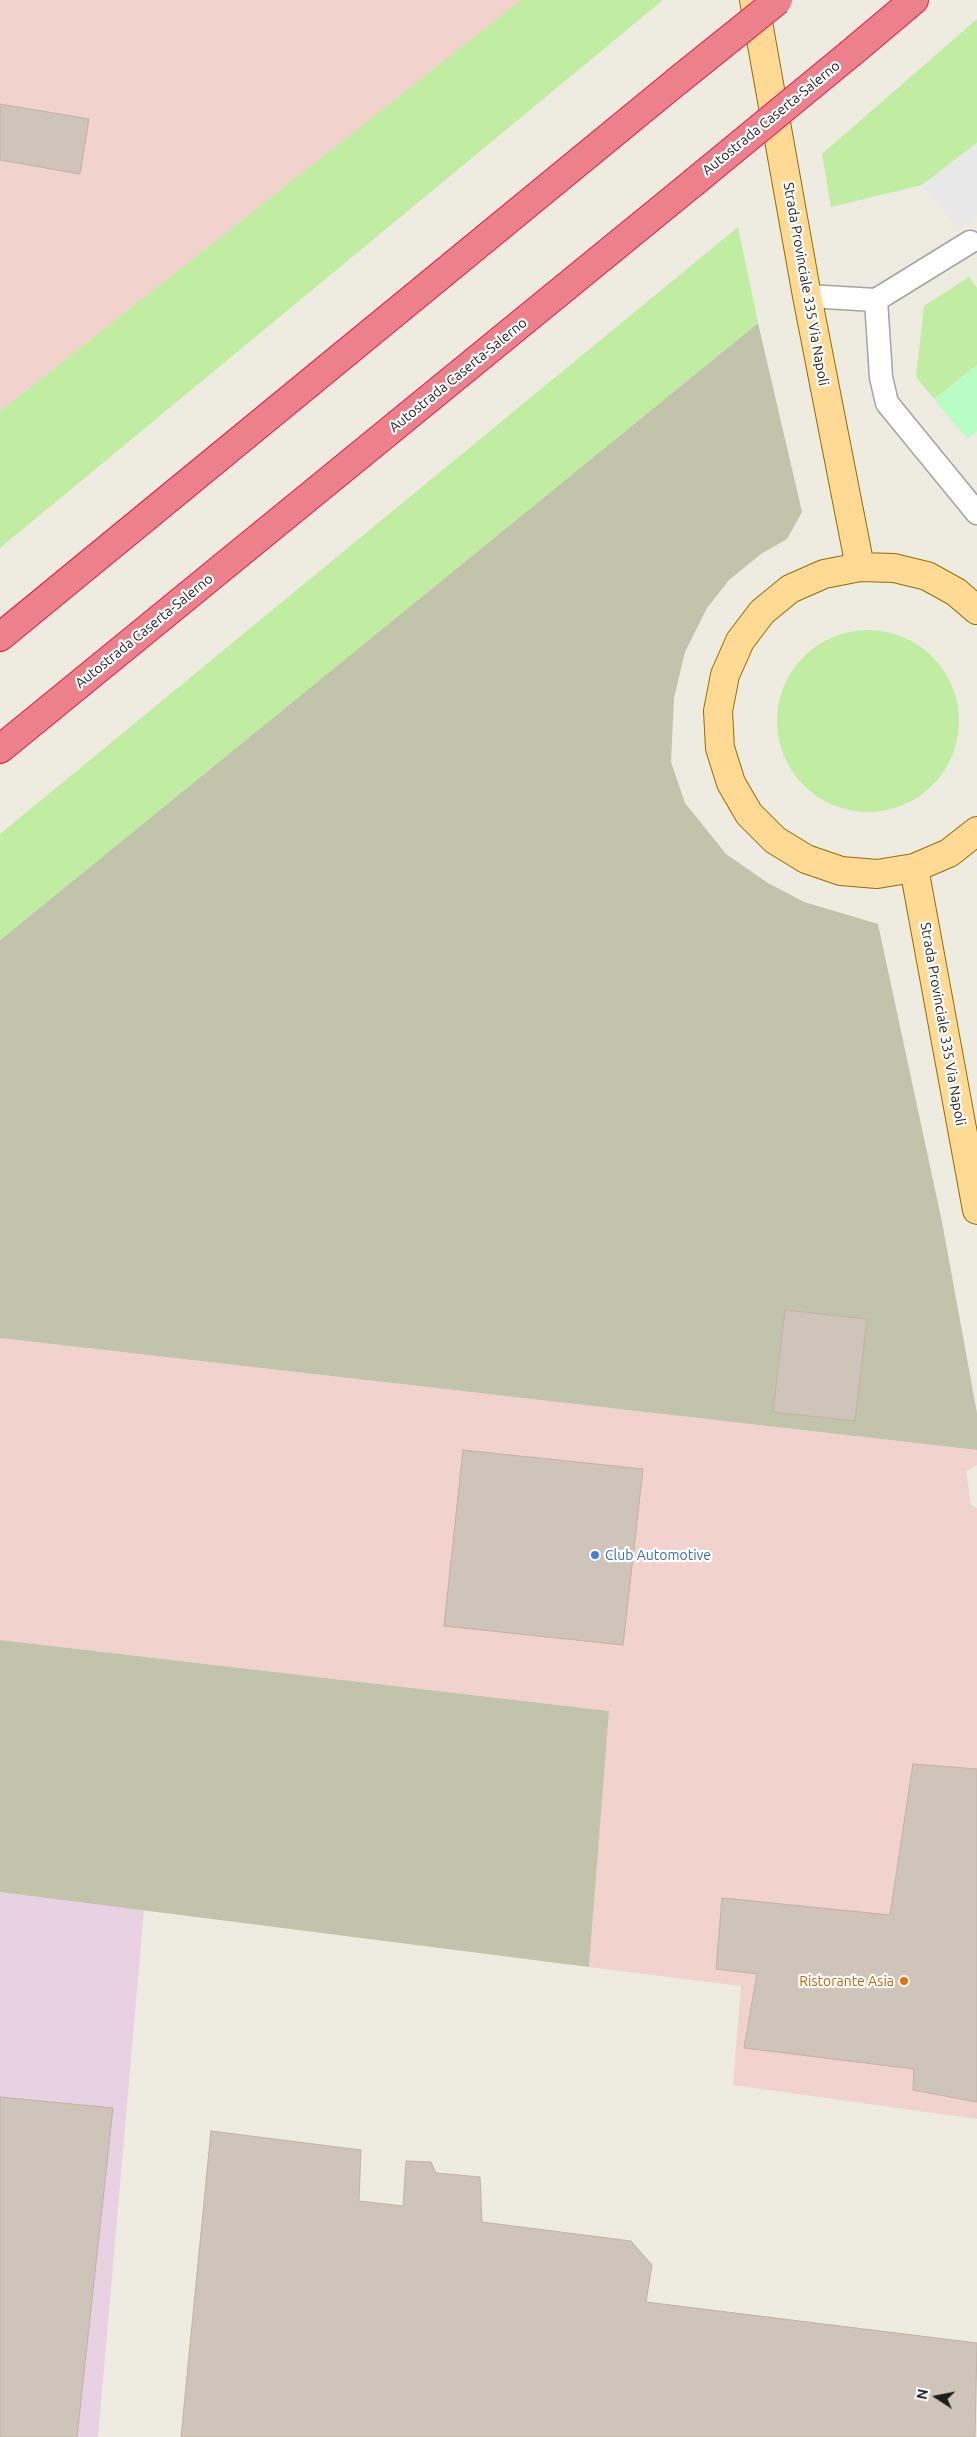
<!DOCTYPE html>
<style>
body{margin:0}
#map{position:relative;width:977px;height:2437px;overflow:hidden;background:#eeebe0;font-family:Ubuntu,sans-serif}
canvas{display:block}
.north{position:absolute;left:912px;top:2372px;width:50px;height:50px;-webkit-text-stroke:4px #fff;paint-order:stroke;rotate:281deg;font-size:14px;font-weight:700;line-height:20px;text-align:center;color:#1c1c1c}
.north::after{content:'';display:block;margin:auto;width:18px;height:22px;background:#1c1c1c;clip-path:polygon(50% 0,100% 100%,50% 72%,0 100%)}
</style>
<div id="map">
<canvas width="977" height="2437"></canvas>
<div class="north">N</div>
</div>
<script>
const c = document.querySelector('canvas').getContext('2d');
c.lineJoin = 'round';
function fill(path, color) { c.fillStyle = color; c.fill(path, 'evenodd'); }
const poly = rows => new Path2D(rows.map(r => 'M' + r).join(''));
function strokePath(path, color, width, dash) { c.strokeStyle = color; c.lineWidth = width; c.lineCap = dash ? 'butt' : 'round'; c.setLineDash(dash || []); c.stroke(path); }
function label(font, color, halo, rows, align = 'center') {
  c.font = font + ' Ubuntu,sans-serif'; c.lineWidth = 4.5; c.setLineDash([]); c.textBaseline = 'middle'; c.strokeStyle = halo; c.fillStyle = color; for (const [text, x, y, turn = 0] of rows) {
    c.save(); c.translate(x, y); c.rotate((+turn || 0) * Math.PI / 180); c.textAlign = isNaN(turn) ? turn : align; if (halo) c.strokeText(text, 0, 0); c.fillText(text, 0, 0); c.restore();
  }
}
const commercial = poly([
 [0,0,522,0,0,411],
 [0,1338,977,1450,977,1465,966,1471,971,1505,977,1508,977,2119,733,2085,741,1986,589,1967,609,1711,0,1640]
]);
const industrial = poly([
 [0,1892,144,1910,98,2437,0,2437]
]);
const construction = poly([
 [758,323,802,512,787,539,761,554,729,580,707,608,685,652,674,698,671,762,685,803,726,854,768,883,804,902,878,924,942,1222,977,1413,977,1450,0,1338,0,940],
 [0,1640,609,1711,589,1967,0,1892]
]);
const grass = poly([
 [521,0,663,0,0,548,0,411],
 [977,19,977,143,922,185,831,207,822,154],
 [738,227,758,323,0,940,0,834],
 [969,277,977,288,977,365,934,399,916,377,924,306],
 '777 721a91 91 0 1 1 182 0a91 91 0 1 1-182 0Z'
]);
const park = poly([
 [977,365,977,431,967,439,934,399]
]);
const parking = poly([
 [977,143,977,216,960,230,922,185]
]);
const building = poly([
 [0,104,89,119,80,174,0,160,0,104],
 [785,1310,867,1319,855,1421,773,1412,785,1310],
 [463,1450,643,1469,623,1645,444,1626,463,1450],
 [913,1764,977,1769,977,2102,913,2090,914,2069,744,2048,757,1974,716,1969,722,1898,890,1915,913,1764],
 [0,2097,113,2108,77,2437,0,2437,0,2097],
 [211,2131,361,2150,359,2201,403,2206,406,2161,431,2162,436,2173,480,2177,482,2222,631,2241,652,2265,646,2302,977,2343,975,2437,181,2437,211,2131]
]);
const service = poly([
 [807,296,876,300,970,242],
 [876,300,881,377,887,403,977,513]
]);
const primary = poly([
 [754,0,807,296,860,567],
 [977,610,956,592,927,576,894,568,860,567,824,574,790,589,762,612,740,641,725,675,718,711,720,748,731,783,749,814,775,840,806,859,841,871,877,874,914,868,949,853,977,831],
 [914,868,977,1210]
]);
const motorway = poly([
 [851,53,914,0],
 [0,637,676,82],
 [0,749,693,183]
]);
const motorwayBridge = poly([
 [676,82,778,0],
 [693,183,851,53]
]);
const markers = [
 [595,1555,5,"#3f7fe0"],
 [904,1981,5,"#e8710a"]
];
const streetNames = [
 ["Autostrada Caserta-Salerno",771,118,-39],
 ["Strada Provinciale 335 Via Napoli",806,284,80],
 ["Autostrada Caserta-Salerno",458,375,-39],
 ["Autostrada Caserta-Salerno",144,631,-39],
 ["Strada Provinciale 335 Via Napoli",943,1024,80]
];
const shopNames = [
 ["Club Automotive",605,1555]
];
const foodNames = [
 ["Ristorante Asia",894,1981]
];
fill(commercial, '#f1d2cd');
fill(industrial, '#e8d1e2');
fill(construction, '#c1c3ab');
fill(grass, '#c0eda1');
fill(park, '#b8fdc3');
fill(parking, '#e8e8e8');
fill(building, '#cec4b9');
strokePath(building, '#c1b2a1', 1);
strokePath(service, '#a3a3a3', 25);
strokePath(primary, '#936f00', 30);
strokePath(motorway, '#e3174b', 30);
strokePath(service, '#fff', 22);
strokePath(primary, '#ffda94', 28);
strokePath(motorway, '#ec818b', 28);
strokePath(motorwayBridge, '#e3174b', 30, []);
strokePath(motorwayBridge, '#ec818b', 28);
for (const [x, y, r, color] of markers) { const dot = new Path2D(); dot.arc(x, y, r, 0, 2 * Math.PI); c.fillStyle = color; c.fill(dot); strokePath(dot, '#fff', 2); }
label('14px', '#1c1c1c', '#fff', streetNames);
label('14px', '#366cbe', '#fff', shopNames, 'left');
label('14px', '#c56008', '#fff', foodNames, 'right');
</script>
